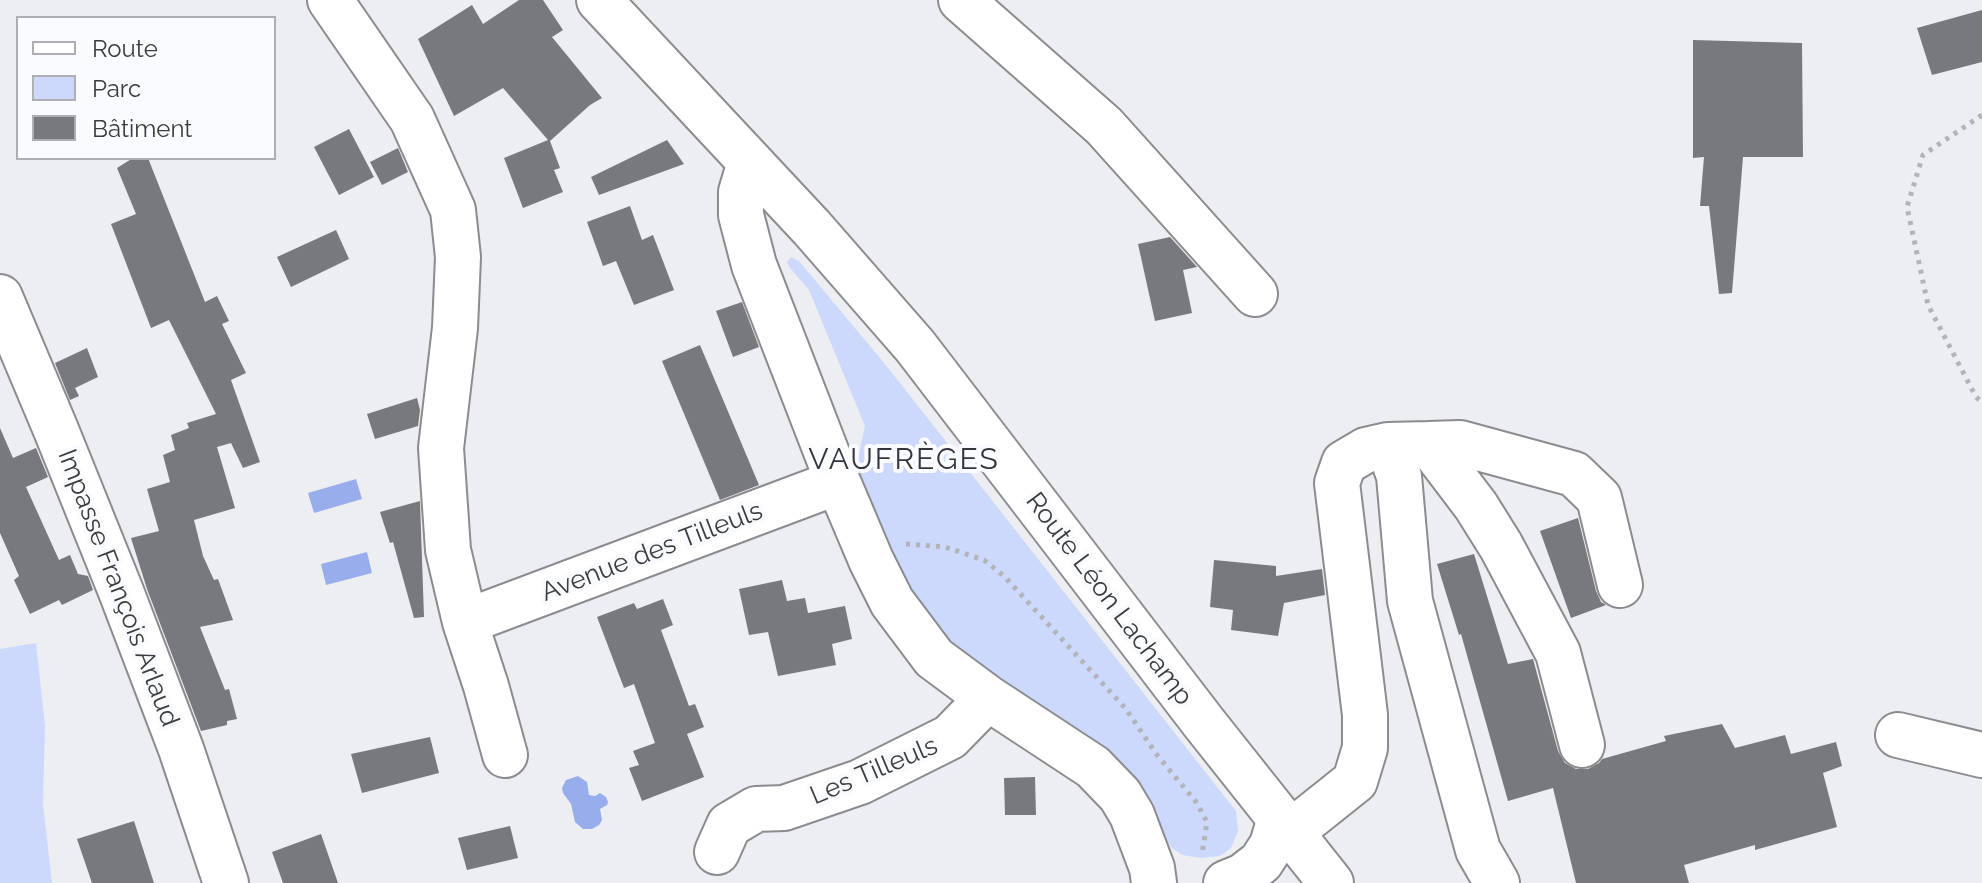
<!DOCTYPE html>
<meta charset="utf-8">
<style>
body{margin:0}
#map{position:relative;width:1982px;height:883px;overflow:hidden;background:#eceef2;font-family:Raleway,sans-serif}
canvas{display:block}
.legend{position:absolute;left:16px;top:16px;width:260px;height:144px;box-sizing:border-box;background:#fafbff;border:2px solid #aeafb2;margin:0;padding:10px 14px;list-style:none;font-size:24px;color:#3b3c3e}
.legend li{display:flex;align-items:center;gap:16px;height:40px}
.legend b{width:40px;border:2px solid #aeafb2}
</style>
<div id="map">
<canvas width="1982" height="883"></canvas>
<ul class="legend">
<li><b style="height:10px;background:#fff"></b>Route</li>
<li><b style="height:22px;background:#ccd9fd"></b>Parc</li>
<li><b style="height:22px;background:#77797c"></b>Bâtiment</li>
</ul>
</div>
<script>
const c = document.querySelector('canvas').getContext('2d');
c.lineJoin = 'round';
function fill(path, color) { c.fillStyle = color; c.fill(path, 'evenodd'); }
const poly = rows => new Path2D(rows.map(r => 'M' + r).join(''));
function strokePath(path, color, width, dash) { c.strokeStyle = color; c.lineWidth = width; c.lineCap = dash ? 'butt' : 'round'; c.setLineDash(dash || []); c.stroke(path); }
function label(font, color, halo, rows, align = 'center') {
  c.font = font + ' Raleway,sans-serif'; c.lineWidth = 8; c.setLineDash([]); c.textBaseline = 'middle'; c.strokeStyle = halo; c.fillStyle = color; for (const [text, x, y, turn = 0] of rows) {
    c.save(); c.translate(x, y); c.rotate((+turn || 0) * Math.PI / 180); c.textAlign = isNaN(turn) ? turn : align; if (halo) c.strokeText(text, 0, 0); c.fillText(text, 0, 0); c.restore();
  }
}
const green = poly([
 [791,257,799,261,885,364,1236,811,1238,831,1231,848,1220,856,1201,858,1182,855,1171,847,1161,830,1154,806,1142,786,1112,758,949,646,904,588,856,468,865,426,809,290,790,268,787,262],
 [36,643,45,726,43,805,52,883,0,883,0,649]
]);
const water = poly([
 [356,479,362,499,314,513,308,493],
 [367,552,372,573,326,585,321,564],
 [578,776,587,782,589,795,595,796,600,793,606,797,608,802,607,805,600,809,602,820,599,825,592,829,583,829,575,822,571,804,563,793,562,788,566,780]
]);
const building = poly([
 [519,0,543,0,563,30,552,37,602,98,590,105,550,141,560,168,554,170,563,192,523,208,504,158,548,140,503,88,454,116,418,39,472,5,483,24],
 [1982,10,1982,62,1932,75,1917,28],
 [1693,40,1802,43,1803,157,1743,157,1732,293,1719,294,1709,206,1700,206,1704,157,1693,158],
 [349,129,374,177,339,195,314,147],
 [667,140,684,164,599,195,591,177],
 [398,148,408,172,382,185,370,162],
 [133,158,148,158,205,302,217,296,229,321,222,324,246,373,231,380,260,462,243,468,231,443,217,447,235,508,194,520,203,556,214,580,218,579,233,620,200,627,225,690,229,689,237,719,227,721,227,725,201,731,147,589,131,538,159,531,147,489,170,482,163,455,175,450,171,435,189,428,187,423,216,414,169,320,151,328,111,224,136,214,117,168],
 [630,206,642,240,653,235,674,290,634,305,616,261,603,266,587,222],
 [336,230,349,259,291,287,277,257],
 [1170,237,1197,267,1183,270,1192,313,1155,321,1138,244],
 [742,302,759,347,733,357,716,311],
 [700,345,759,485,720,500,662,361],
 [87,348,98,377,75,388,79,396,70,400,55,363],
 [417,398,420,410,418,426,375,439,367,414],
 [0,428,13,458,36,448,48,477,26,487,59,560,70,555,78,574,88,576,93,590,62,605,59,600,30,614,14,580,19,576,0,533],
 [420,501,424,617,414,618,393,542,390,543,380,512],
 [1578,518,1596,591,1601,602,1606,605,1571,618,1540,531],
 [1474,554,1508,664,1533,659,1558,751,1565,763,1576,769,1588,769,1599,763,1602,759,1666,741,1664,736,1722,724,1735,748,1785,735,1791,754,1836,742,1842,766,1823,773,1837,827,1755,850,1755,845,1684,865,1689,883,1576,883,1553,788,1508,801,1461,634,1459,635,1437,564],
 [1214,560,1276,566,1276,576,1322,569,1325,595,1284,603,1278,636,1231,630,1233,610,1210,607],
 [782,580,787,601,805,598,808,613,845,606,852,639,832,644,836,665,778,676,768,632,749,635,739,589],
 [663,599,673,625,661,630,689,706,695,704,704,727,687,734,704,777,642,801,629,768,639,765,633,751,655,743,634,684,624,688,597,617,634,603,637,609],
 [430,737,439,773,362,793,351,754],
 [1035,777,1036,815,1005,815,1004,778],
 [134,821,154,883,92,883,77,839],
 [510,826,518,858,467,870,458,838],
 [321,834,338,883,283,883,272,852]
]);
const path = poly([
 [1982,115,1923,155,1907,207,1928,305,1976,397,1982,402],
 [906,544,945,547,984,560,1004,576,1126,709,1157,755,1197,803,1207,822,1202,854]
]);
const minor = poly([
 [330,0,412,119,453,210,458,257,455,328,441,448,448,550,465,622,486,686,505,755],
 [961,0,1104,126,1255,294],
 [750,162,741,192,741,215,754,265,838,482,871,560,892,602,934,658,988,698,1093,767,1120,795,1132,815,1152,868,1154,883],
 [0,297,56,430,122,594,181,749,226,883],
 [1429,444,1460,443,1574,474,1599,498,1620,585],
 [1388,445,1429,444,1476,506,1501,546,1558,653,1582,745],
 [465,622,838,482],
 [1898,735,1982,755],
 [1291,832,1355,781,1365,748,1365,715,1337,483,1344,463,1366,450,1388,445,1399,476,1410,601,1478,850,1497,883],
 [717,852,729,825,756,809,784,808,860,782,950,737,988,698],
 [1226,883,1243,876,1261,862,1272,845,1280,818]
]);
const major = poly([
 [599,0,812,228,915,346,1204,723,1331,883]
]);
const streetNames = [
 ["Avenue des Tilleuls",652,552,-21],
 ["Impasse François Arlaud",118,588,69],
 ["Route Léon Lachamp",1109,599,53],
 ["Les Tilleuls",874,771,-23]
];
const quarterNames = [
 ["VAUFRÈGES",904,460]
];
fill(green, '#ccd9fd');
fill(water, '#98adeb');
fill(building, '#77797c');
strokePath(minor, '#8b8c90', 48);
strokePath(major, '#8b8c90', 48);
strokePath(path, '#b3b4b8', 5, [4, 6]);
strokePath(minor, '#fff', 44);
strokePath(major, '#fff', 44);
label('26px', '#3b3c3e', '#fafbff', streetNames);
c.letterSpacing = '2px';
label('30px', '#353639', '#fafbff', quarterNames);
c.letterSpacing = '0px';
</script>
